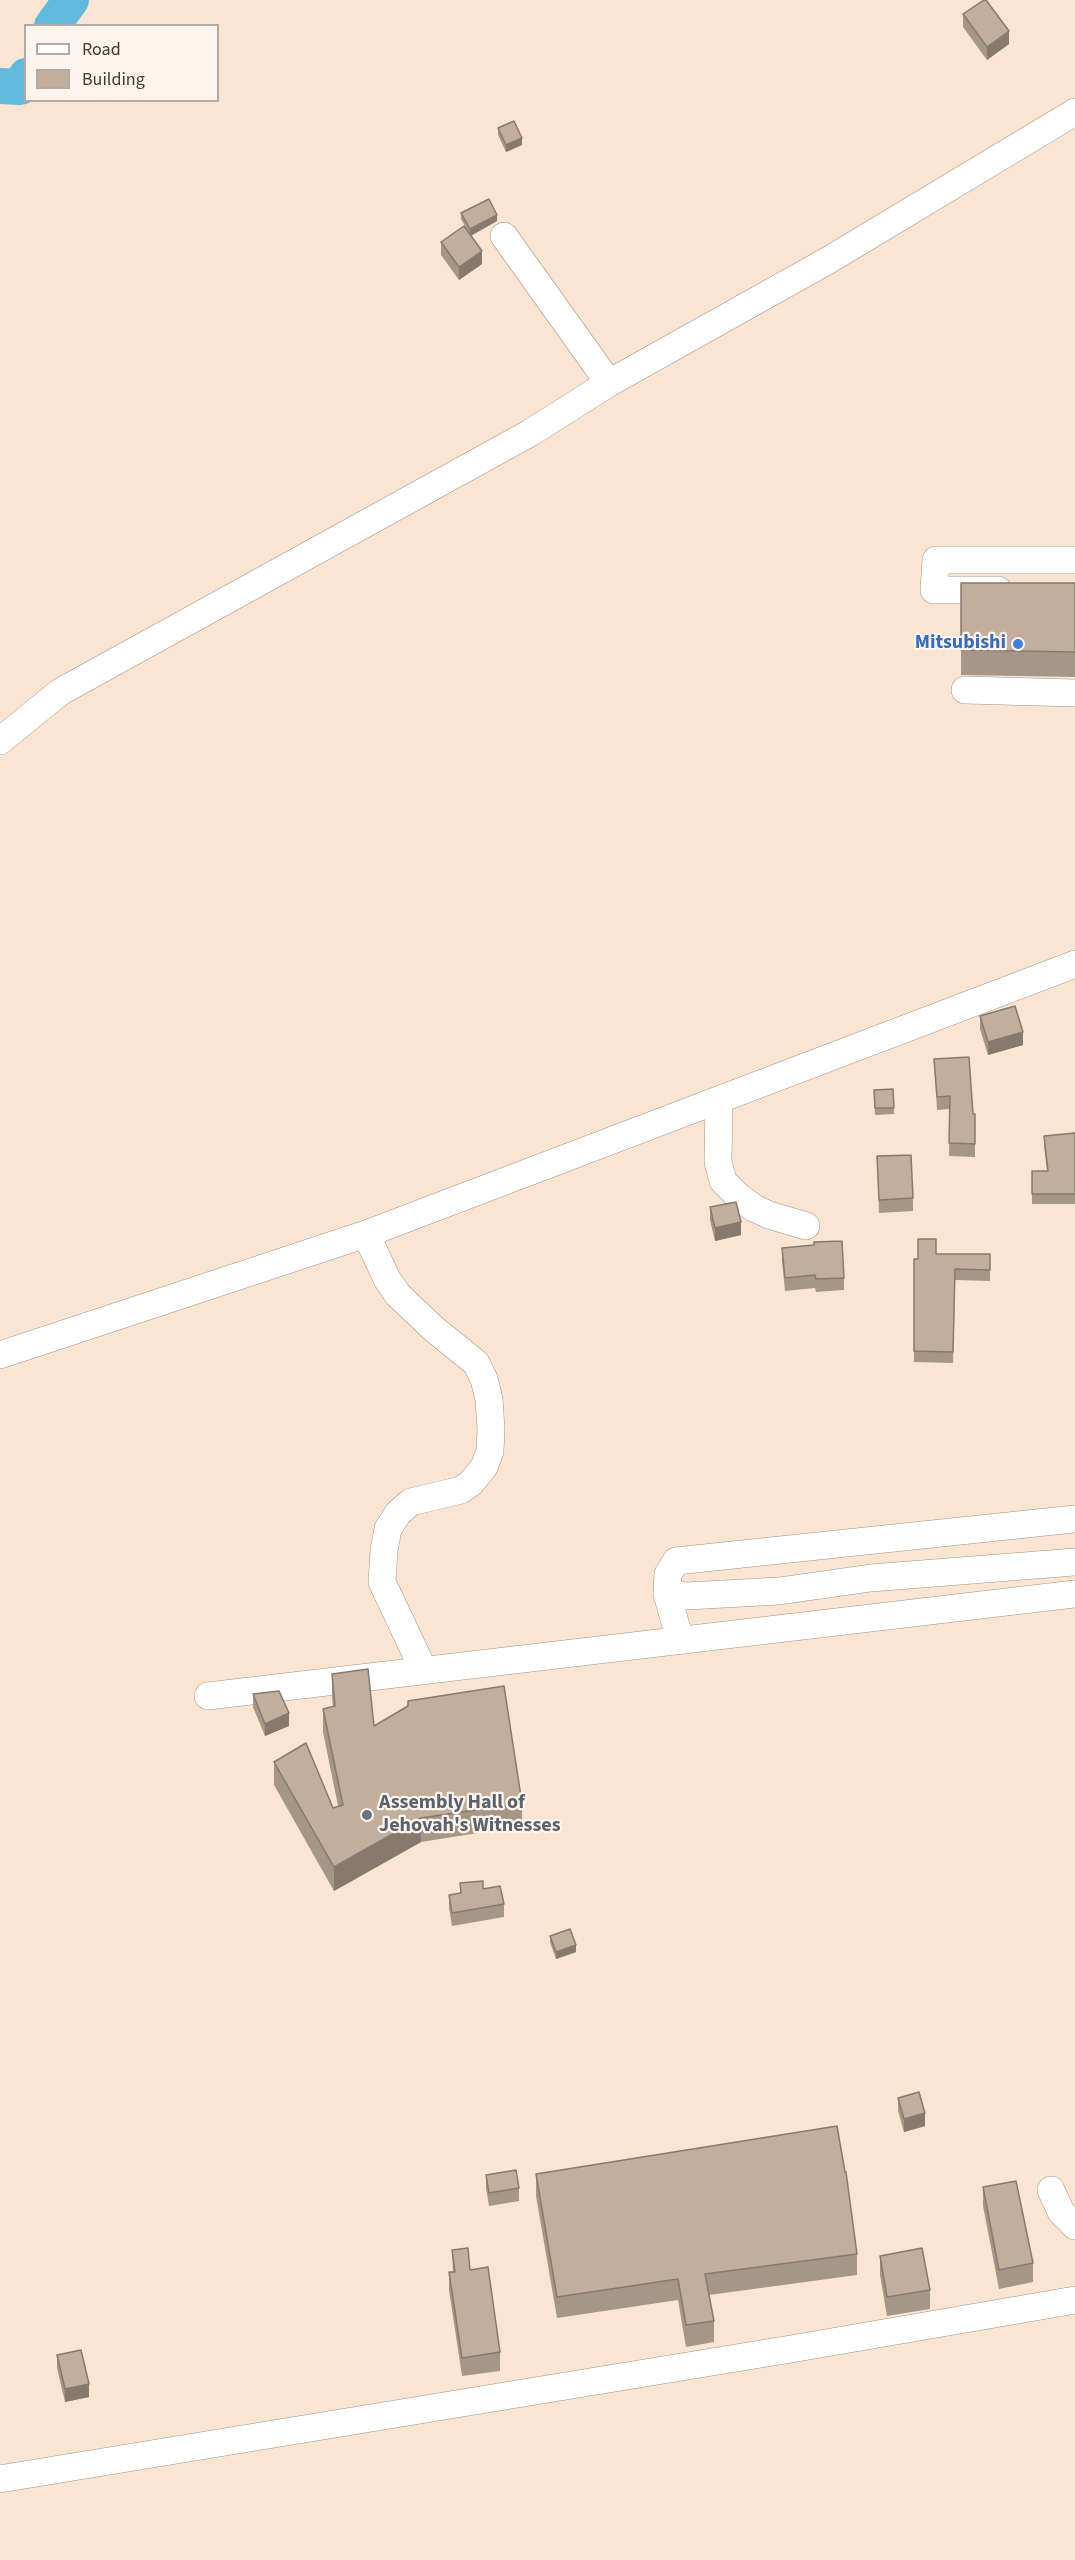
<!DOCTYPE html>
<style>
body{margin:0}
#map{position:relative;width:1075px;height:2560px;overflow:hidden;background:#fae5d3;font-family:"Source Sans 3",sans-serif}
canvas{display:block}
.legend{position:absolute;left:24px;top:24px;width:195px;height:78px;box-sizing:border-box;background:#fdf5ed;border:2px solid #b2aaa3;margin:0;padding:8px 10px;list-style:none;font-size:18px;color:#423a33}
.legend li{display:flex;align-items:center;gap:12px;height:30px}
.legend b{width:30px;border:2px solid #b2aaa3}
</style>
<div id="map">
<canvas width="1075" height="2560"></canvas>
<ul class="legend">
<li><b style="height:8px;background:#fff"></b>Road</li>
<li><b style="height:16px;background:#c1ae9c"></b>Building</li>
</ul>
</div>
<script>
const c = document.querySelector('canvas').getContext('2d');
c.lineJoin = 'round';
const poly = rows => new Path2D(rows.map(r => 'M' + r).join(''));
function strokePath(path, color, width, dash) { c.strokeStyle = color; c.lineWidth = width; c.lineCap = dash ? 'butt' : 'round'; c.setLineDash(dash || []); c.stroke(path); }
function fill(path, color) { c.fillStyle = color; c.fill(path, 'evenodd'); }
function label(font, color, halo, rows, align = 'center') {
  c.font = font + ' "Source Sans 3",sans-serif'; c.lineWidth = 4.5; c.setLineDash([]); c.textBaseline = 'middle'; c.strokeStyle = halo; c.fillStyle = color; for (const [text, x, y, turn = 0] of rows) {
    c.save(); c.translate(x, y); c.rotate((+turn || 0) * Math.PI / 180); c.textAlign = isNaN(turn) ? turn : align; if (halo) c.strokeText(text, 0, 0); c.fillText(text, 0, 0); c.restore();
  }
}
const river = poly([
 [52,26,71,0],
 [0,86,20,87,26,76]
]);
const minor = poly([
 [504,236,609,383],
 [998,590,934,590,936,560,1075,560],
 [965,690,1075,693],
 [0,741,60,692,530,433,609,383,827,261,1075,112],
 [719,1101,718,1162,723,1181,739,1197,754,1208,769,1215,806,1226],
 [366,1234,387,1279,398,1295,434,1329,476,1363,484,1379,489,1399,491,1429,490,1451,484,1467,471,1483,461,1490,411,1502,398,1513,388,1529,384,1550,382,1582,424,1671],
 [0,1355,366,1234,1075,964],
 [667,1594,687,1596,779,1591,871,1578,1075,1562],
 [680,1640,667,1594,668,1574,676,1561,1075,1519],
 [208,1696,1075,1594],
 [1051,2190,1061,2212,1075,2226],
 [0,2479,791,2349,1075,2300]
]);
const wall = poly([
 [963,14,1009,44,987,60,963,27],
 [498,128,522,145,506,152,498,135],
 [461,213,497,221,471,236,482,264,459,280,441,255,441,242,469,233,461,219],
 [961,583,1075,583,1075,677,961,675],
 [980,1016,1023,1045,988,1055,980,1029],
 [934,1059,973,1114,975,1114,975,1157,949,1156,950,1109,937,1110],
 [893,1089,894,1114,875,1115,874,1090],
 [1075,1133,1075,1204,1032,1204,1032,1171,1047,1171,1044,1146,1044,1136],
 [877,1156,913,1198,913,1211,879,1213],
 [710,1207,741,1235,715,1241,710,1220],
 [782,1248,844,1278,844,1290,816,1292,815,1288,785,1291,782,1261],
 [936,1254,990,1254,990,1281,955,1280,953,1363,914,1362,914,1259,918,1259],
 [332,1674,374,1726,408,1707,408,1701,522,1803,522,1826,421,1842,334,1891,274,1785,274,1762,333,1808,338,1806,323,1732,323,1709,333,1707,332,1697],
 [253,1694,289,1726,265,1736,253,1707],
 [460,1883,483,1889,504,1904,504,1917,452,1926,449,1908,449,1895,460,1893],
 [550,1936,576,1952,556,1959,550,1942],
 [898,2098,925,2126,904,2132,898,2111],
 [536,2174,857,2254,857,2275,709,2295,714,2321,714,2342,686,2347,678,2300,557,2318,536,2196],
 [486,2175,519,2188,519,2201,489,2206,486,2188],
 [983,2187,1033,2263,1033,2282,999,2289,983,2206],
 [452,2250,470,2270,500,2352,500,2371,462,2376,449,2290,449,2272,453,2272],
 [880,2256,930,2290,930,2309,887,2316,880,2275],
 [57,2355,89,2397,65,2402,57,2368]
]);
const shadedWall = poly([
 [1009,31,1009,44,987,60,987,47],
 [522,138,522,145,506,152,506,145],
 [497,215,497,221,470,236,470,229],
 [482,251,482,264,459,280,459,267],
 [1023,1032,1023,1045,988,1055,988,1042],
 [741,1222,741,1235,715,1241,715,1228],
 [289,1713,289,1726,265,1736,265,1724],
 [421,1818,421,1842,334,1891,334,1867],
 [576,1945,576,1952,556,1959,556,1952],
 [925,2113,925,2126,904,2132,904,2119],
 [89,2384,89,2397,65,2402,65,2389]
]);
const building = poly([
 [984,0,986,0,1009,31,987,47,963,14,984,0],
 [514,121,522,138,506,145,498,128,514,121],
 [489,199,497,215,470,229,461,213,489,199],
 [464,226,482,251,459,267,441,242,464,226],
 [961,583,1075,583,1075,652,961,650,961,583],
 [1015,1006,1023,1032,988,1042,980,1016,1015,1006],
 [969,1057,973,1114,975,1114,975,1144,949,1143,950,1096,937,1097,934,1059,969,1057],
 [893,1089,894,1108,875,1108,874,1090,893,1089],
 [1075,1133,1075,1194,1032,1194,1032,1171,1048,1171,1044,1136,1075,1133],
 [911,1155,913,1198,879,1200,877,1156,911,1155],
 [736,1202,741,1222,715,1228,710,1207,736,1202],
 [918,1239,936,1239,936,1254,990,1254,990,1270,955,1269,953,1352,914,1351,914,1259,918,1259,918,1239],
 [842,1241,844,1278,816,1279,815,1275,785,1278,782,1248,814,1245,814,1242,842,1241],
 [368,1669,374,1726,408,1706,408,1701,504,1686,522,1803,421,1818,334,1867,274,1762,306,1743,333,1808,343,1805,323,1709,335,1706,332,1674,368,1669],
 [279,1691,289,1713,265,1724,253,1694,279,1691],
 [483,1881,483,1889,500,1886,504,1904,452,1913,449,1895,461,1893,460,1883,483,1881],
 [570,1929,576,1945,556,1952,550,1936,570,1929],
 [919,2092,925,2113,904,2119,898,2098,919,2092],
 [837,2126,845,2172,846,2172,857,2254,705,2274,714,2321,686,2325,678,2279,557,2297,536,2174,837,2126],
 [516,2170,519,2188,489,2193,486,2175,516,2170],
 [1016,2181,1033,2263,999,2270,983,2187,1016,2181],
 [468,2248,470,2270,488,2267,500,2352,462,2358,449,2272,455,2272,452,2250,468,2248],
 [922,2248,930,2290,887,2297,880,2256,922,2248],
 [81,2350,89,2384,65,2389,57,2355,81,2350]
]);
const markers = [
 [1018,644,6,"#3f7fe0"],
 [367,1815,6,"#6b7280"]
];
const shopNames = [
 ["Mitsubishi",1006,644]
];
const worshipNames = [
 ["Assembly Hall of",379,1804],
 ["Jehovah's Witnesses",379,1827]
];
strokePath(river, '#61b9df', 36);
strokePath(minor, '#a49180', 28);
strokePath(minor, '#fff', 27);
fill(wall, '#a69686');
fill(shadedWall, '#877a6d');
fill(building, '#c1ae9c');
strokePath(building, '#877a6d', 1.5);
for (const [x, y, r, color] of markers) { const dot = new Path2D(); dot.arc(x, y, r, 0, 2 * Math.PI); c.fillStyle = color; c.fill(dot); strokePath(dot, '#fdf5ed', 2); }
label('bold 20px', '#366cbe', '#fdf5ed', shopNames, 'right');
label('bold 20px', '#5b616d', '#fdf5ed', worshipNames, 'left');
</script>
